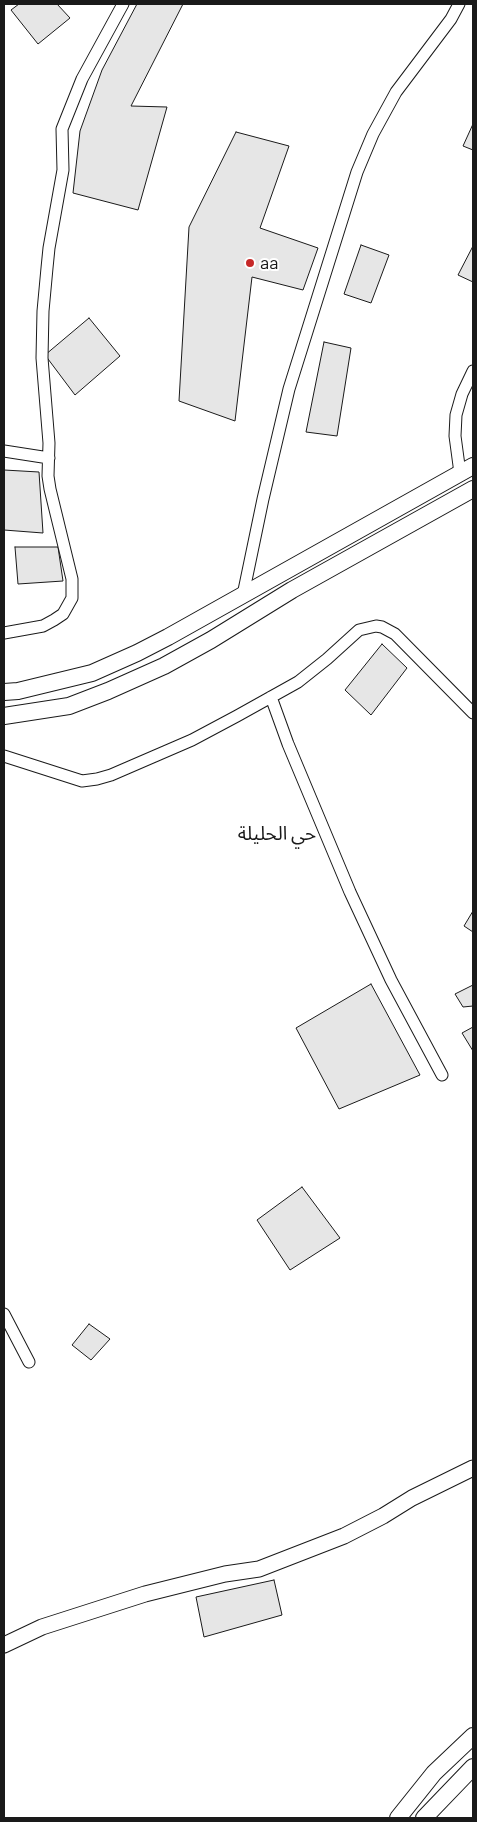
<!DOCTYPE html>
<meta charset="utf-8">
<style>
body{margin:0}
#map{position:relative;width:477px;height:1822px;overflow:hidden;background:#fff;font-family:Barlow,sans-serif}
canvas{display:block}
.frame{position:absolute;inset:0;border:5px solid #1a1a1a;pointer-events:none}
</style>
<div id="map">
<canvas width="477" height="1822"></canvas>
<div class="frame"></div>
</div>
<script>
const c = document.querySelector('canvas').getContext('2d');
c.lineJoin = 'round';
function fill(path, color) { c.fillStyle = color; c.fill(path, 'evenodd'); }
const poly = rows => new Path2D(rows.map(r => 'M' + r).join(''));
function strokePath(path, color, width, dash) { c.strokeStyle = color; c.lineWidth = width; c.lineCap = dash ? 'butt' : 'round'; c.setLineDash(dash || []); c.stroke(path); }
function label(font, color, halo, rows, align = 'center') {
  c.font = font + ' Barlow,"Noto Sans Arabic",sans-serif'; c.lineWidth = 4; c.setLineDash([]); c.textBaseline = 'middle'; c.strokeStyle = halo; c.fillStyle = color; for (const [text, x, y, turn = 0] of rows) {
    c.save(); c.translate(x, y); c.rotate((+turn || 0) * Math.PI / 180); c.textAlign = isNaN(turn) ? turn : align; if (halo) c.strokeText(text, 0, 0); c.fillText(text, 0, 0); c.restore();
  }
}
const building = poly([
 [19,4,57,4,70,18,38,44,11,10,19,4],
 [137,4,183,4,131,106,167,107,138,210,73,193,80,131,102,70,137,4],
 [473,124,473,150,463,146,473,124],
 [236,132,289,146,260,228,318,248,303,290,252,277,235,421,179,401,189,227,236,132],
 [361,245,389,255,371,303,344,294,361,245],
 [473,246,473,282,458,275,473,246],
 [89,318,120,356,75,395,45,355,89,318],
 [324,342,351,348,337,436,306,432,324,342],
 [4,470,39,472,43,533,4,530,4,470],
 [15,547,58,547,63,581,18,584,15,547],
 [382,644,407,668,371,715,345,690,382,644],
 [473,911,473,932,464,926,473,911],
 [371,984,420,1075,339,1109,296,1028,371,984],
 [473,985,473,1006,463,1007,455,994,473,985],
 [473,1027,473,1051,462,1033,473,1027],
 [302,1187,340,1238,290,1270,257,1220,302,1187],
 [89,1324,110,1339,91,1360,72,1345,89,1324],
 [274,1580,282,1615,204,1637,196,1597,274,1580]
]);
const minor = poly([
 [4,451,49,458],
 [460,473,455,436,456,415,462,394,473,371],
 [243,595,263,499,289,389,357,172,373,134,396,92,451,19,459,4],
 [4,633,43,626,54,620,63,614,72,598,72,579,50,489,48,476,49,443,42,358,43,311,47,268,49,248,63,170,62,129,82,79,123,4],
 [271,697,288,744,350,892,391,980,442,1075],
 [4,756,82,781,97,779,111,775,192,740,237,716,298,682,327,659,359,630,376,626,382,627,395,634,473,713],
 [4,1314,29,1362]
]);
const tertiary = poly([
 [4,1645,42,1627,145,1594,225,1574,259,1569,344,1536,383,1516,412,1498,473,1468]
]);
const secondary = poly([
 [4,692,18,691,92,673,137,653,168,637,473,466],
 [4,716,69,706,108,691,164,666,211,640,292,590,473,489],
 [398,1818,434,1773,473,1736],
 [424,1818,473,1767]
]);
const markers = [
 [250,263,5,"#c62828"]
];
const poiNames = [
 ["aa",260,263]
];
const neighbourhoodNames = [
 ["حي الحليلة",277,834]
];
fill(building, '#e6e6e6');
strokePath(building, '#1a1a1a', 1);
strokePath(minor, '#1a1a1a', 13);
strokePath(tertiary, '#1a1a1a', 17);
strokePath(secondary, '#1a1a1a', 18);
strokePath(minor, '#fff', 11);
strokePath(tertiary, '#fff', 15);
strokePath(secondary, '#fff', 16);
for (const [x, y, r, color] of markers) { const dot = new Path2D(); dot.arc(x, y, r, 0, 2 * Math.PI); c.fillStyle = color; c.fill(dot); strokePath(dot, '#fff', 2); }
label('18px', '#1a1a1a', '#fff', poiNames, 'left');
label('19px', '#1a1a1a', '#fff', neighbourhoodNames);
</script>
